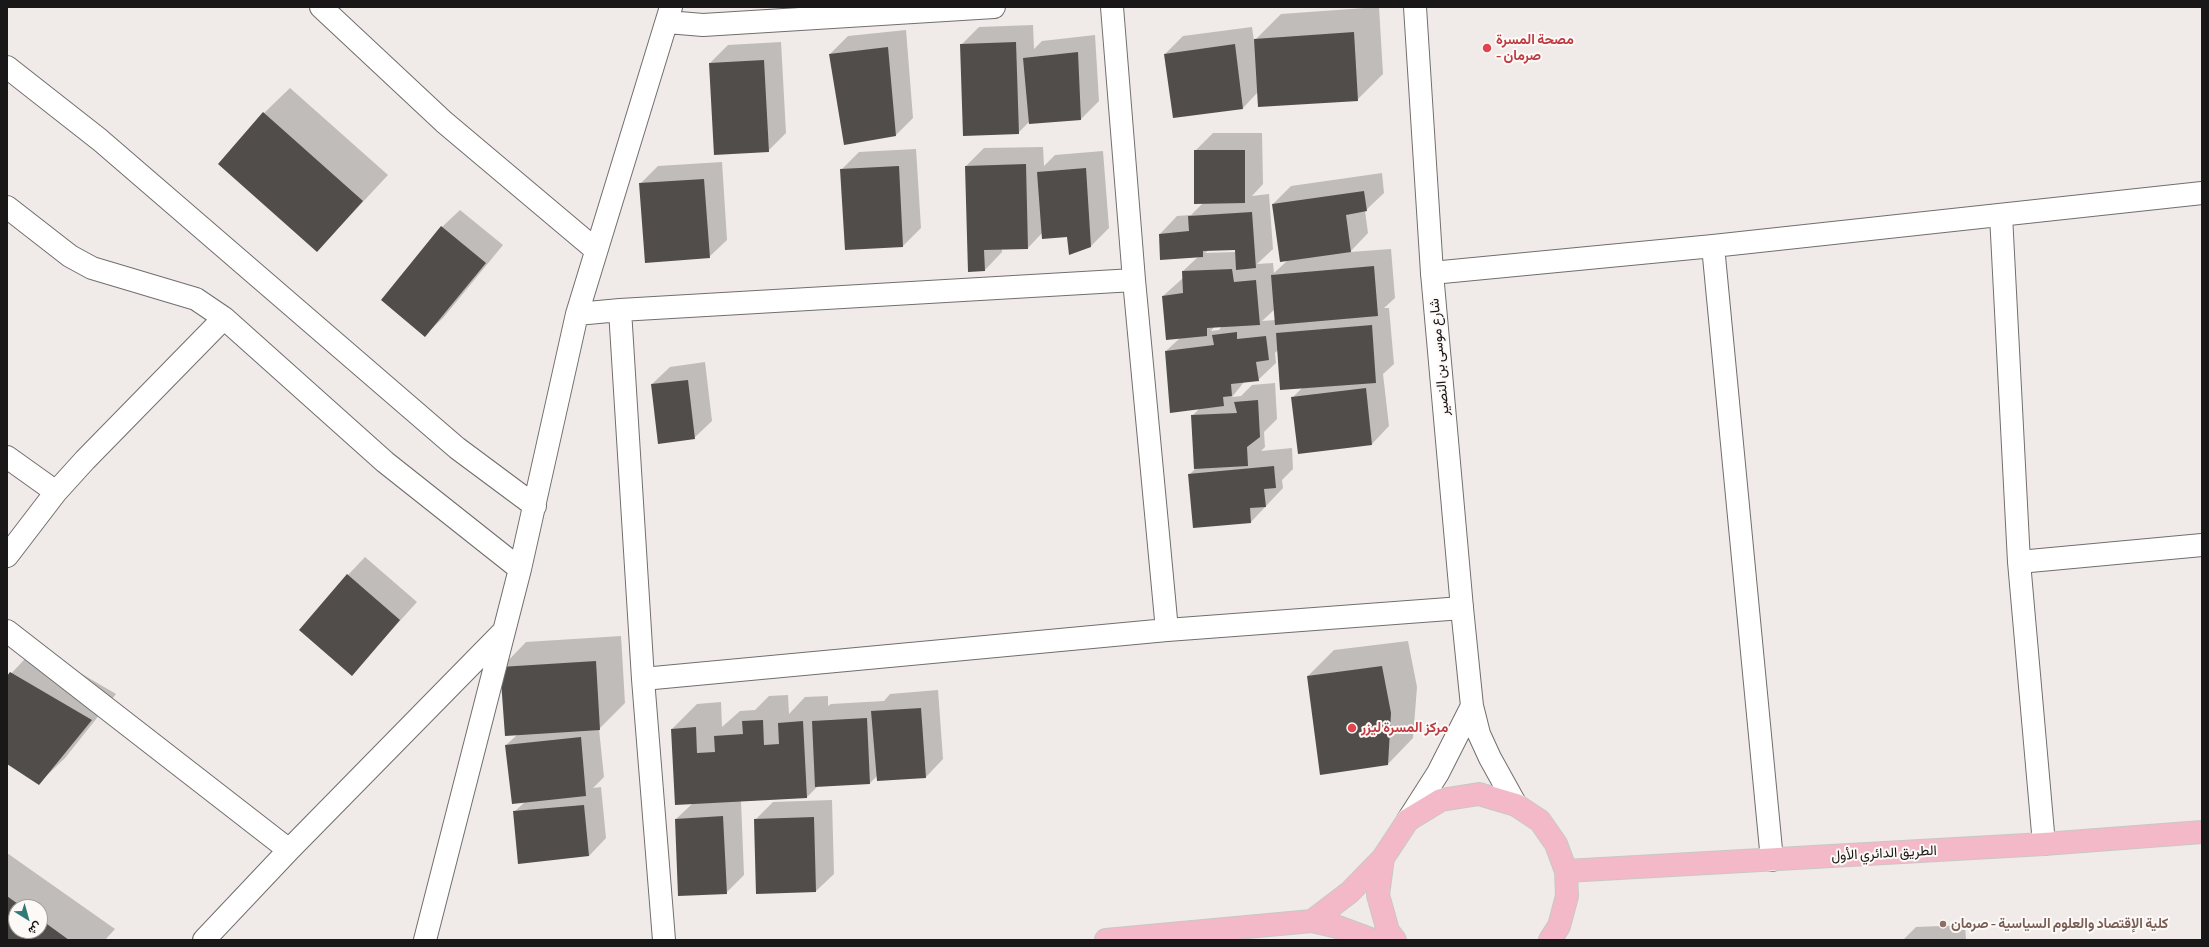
<!DOCTYPE html>
<meta charset="utf-8">
<style>
body{margin:0}
#map{position:relative;width:2209px;height:947px;overflow:hidden;background:#f0ebe9;font-family:"Sofia Sans Condensed",Vazirmatn,sans-serif}
canvas{display:block}
.frame{position:absolute;inset:0;border:8px solid #191717;pointer-events:none}
.north{position:absolute;left:8px;top:899px;width:40px;height:40px;box-sizing:border-box;background:#fdf9f7;border:1px solid #a29f9d;border-radius:50%;rotate:143deg;font-size:11px;font-weight:700;line-height:16px;text-align:center;color:#191717}
.north::after{content:'';display:block;margin:auto;width:14px;height:18px;background:#317a77;clip-path:polygon(50% 0,100% 100%,50% 72%,0 100%)}
</style>
<div id="map">
<canvas width="2209" height="947"></canvas>
<div class="frame"></div>
<div class="north">ش</div>
</div>
<script>
const c = document.querySelector('canvas').getContext('2d');
c.lineJoin = 'round';
function fill(path, color) { c.fillStyle = color; c.fill(path, 'evenodd'); }
const poly = rows => new Path2D(rows.map(r => 'M' + r).join(''));
function strokePath(path, color, width, dash) { c.strokeStyle = color; c.lineWidth = width; c.lineCap = dash ? 'butt' : 'round'; c.setLineDash(dash || []); c.stroke(path); }
function label(font, color, halo, rows, align = 'center') {
  c.font = font + ' "Sofia Sans Condensed",Vazirmatn,sans-serif'; c.lineWidth = 4; c.setLineDash([]); c.textBaseline = 'middle'; c.strokeStyle = halo; c.fillStyle = color; for (const [text, x, y, turn = 0] of rows) {
    c.save(); c.translate(x, y); c.rotate((+turn || 0) * Math.PI / 180); c.textAlign = isNaN(turn) ? turn : align; if (halo) c.strokeText(text, 0, 0); c.fillText(text, 0, 0); c.restore();
  }
}
const shadow = poly([
 [1379,7,1383,74,1357,100,1258,92,1243,108,1165,54,1183,36,1252,27,1254,41,1281,14],
 [1033,25,1034,49,1042,41,1095,35,1099,101,1081,119,1029,122,1018,133,961,45,979,27],
 [906,30,913,118,896,135,830,54,848,36],
 [781,42,786,133,768,151,710,63,728,45],
 [290,88,388,175,317,251,264,113],
 [1213,133,1262,133,1263,184,1252,196,1269,194,1273,249,1257,264,1273,263,1274,273,1288,260,1273,204,1291,186,1382,173,1384,193,1365,211,1368,233,1350,252,1391,249,1395,298,1384,308,1389,308,1394,364,1383,374,1389,426,1372,444,1292,398,1302,388,1278,350,1275,353,1276,363,1258,380,1244,382,1232,397,1241,396,1252,385,1275,383,1277,419,1264,432,1265,447,1261,451,1292,448,1293,469,1282,480,1283,488,1251,522,1189,475,1195,469,1192,416,1200,408,1166,351,1180,338,1163,296,1183,278,1183,271,1198,257,1161,259,1160,234,1177,216,1191,215,1203,203,1195,151],
 [1235,249,1236,252,1205,253,1209,250],
 [1275,309,1276,320,1262,321],
 [1215,326,1222,326,1219,330,1211,331],
 [1043,147,1044,166,1055,155,1103,151,1109,228,1091,246,1068,236,1042,233,1028,248,1002,248,1002,252,985,270,969,271,966,166,984,148],
 [916,149,921,228,903,246,846,249,841,170,859,152],
 [722,162,727,240,709,257,640,184,658,166],
 [460,210,503,245,443,318,425,335,442,227],
 [705,362,712,421,694,438,652,384,670,367],
 [365,557,417,602,352,674,348,575],
 [621,636,625,703,599,729,604,777,593,788,601,787,606,838,589,856,514,812,525,802,506,745,517,735,501,668,526,642],
 [1408,641,1417,687,1413,738,1388,764,1308,676,1334,650],
 [36,647,116,694,65,758,39,783,7,763,7,678],
 [938,690,943,759,926,777,877,776,870,783,818,786,807,797,741,801,744,875,726,893,676,819,692,804,672,729,697,704,721,702,722,727,740,711,755,710,769,696,788,695,789,714,805,697,828,696,828,706,831,704,884,701,890,694],
 [832,800,834,874,816,891,755,820,773,802],
 [7,853,115,929,105,940,7,940],
 [16,907,40,907,40,931,16,931],
 [1965,925,1966,940,1903,940,1916,927]
]);
const building = poly([
 [1354,32,1358,101,1258,107,1254,39],
 [1016,42,1019,134,963,136,960,44],
 [1235,44,1243,109,1173,118,1164,54],
 [888,47,896,136,844,145,829,54],
 [1078,52,1081,120,1029,124,1023,58],
 [764,60,769,152,714,155,709,63],
 [263,112,363,201,317,252,218,164],
 [1194,150,1245,150,1245,203,1194,204],
 [1026,164,1028,249,984,250,985,271,968,272,965,166],
 [899,166,903,247,845,250,840,169],
 [1086,168,1091,247,1069,255,1067,237,1042,239,1037,172],
 [704,179,710,258,645,263,639,183],
 [1364,191,1367,211,1346,215,1351,252,1280,262,1272,204],
 [1252,212,1256,268,1236,270,1235,250,1203,251,1203,257,1160,260,1159,234,1189,231,1188,216],
 [441,226,486,263,425,337,381,300],
 [1374,266,1378,316,1275,325,1271,275],
 [1232,269,1234,282,1256,280,1260,325,1207,328,1207,336,1166,340,1162,296,1183,293,1182,271],
 [1372,325,1376,383,1280,390,1276,333],
 [1237,332,1237,339,1266,336,1269,360,1256,362,1259,381,1231,384,1232,396,1223,397,1224,406,1170,413,1165,351,1214,345,1212,335],
 [688,380,695,439,658,444,651,384],
 [1366,388,1372,445,1298,454,1291,397],
 [1258,400,1260,437,1247,447,1248,466,1194,469,1191,415,1237,413,1234,402],
 [1274,466,1276,488,1264,489,1266,507,1250,508,1251,523,1193,528,1188,474],
 [347,574,400,620,352,676,299,630],
 [596,661,600,730,505,736,500,667],
 [1382,666,1391,713,1388,765,1320,775,1307,676],
 [10,672,92,720,39,785,7,764,7,676],
 [921,708,926,778,877,781,871,711],
 [867,718,870,784,815,787,812,721],
 [763,720,764,745,779,744,778,723,803,721,807,798,675,805,671,729,696,727,697,753,715,752,714,736,743,734,742,721],
 [581,737,586,796,512,804,505,745],
 [584,805,589,856,518,864,513,811],
 [723,816,727,894,678,896,675,819],
 [814,817,816,892,756,894,754,819],
 [7,896,22,907,16,907,16,931,40,931,40,919,69,940,7,940]
]);
const street = poly([
 [321,7,444,122,596,250],
 [1112,7,1134,280,1167,630],
 [667,22,703,25,994,7],
 [7,67,100,140,457,448,535,506],
 [7,207,70,256,92,268,196,299,224,318,385,462,520,569],
 [2001,215,2019,562,2044,844],
 [1713,246,1772,860],
 [1432,273,1713,246,2202,193],
 [577,314,620,310],
 [7,457,56,492],
 [7,556,56,492,85,460,224,318],
 [2019,562,2202,545],
 [7,631,289,850],
 [643,679,1167,630,1462,608],
 [204,940,289,850,504,631],
 [425,940,520,569,577,314,671,7],
 [664,940,643,679,620,310,1134,280]
]);
const secondary = poly([
 [1415,7,1432,273,1462,608,1472,706,1479,734,1490,758,1516,805],
 [1408,820,1438,773,1472,706]
]);
const primary = poly([
 [1566,871,2044,844,2202,832],
 [1312,921,1350,892,1383,858],
 [1106,940,1312,921,1338,927,1373,940],
 [1395,940,1388,931,1378,895,1383,858,1408,820,1441,800,1479,794,1516,805,1540,821,1556,844,1566,871,1567,896,1559,926,1550,940]
]);
const markers = [
 [1487,48,5,"#e0444e"],
 [1352,728,5,"#e0444e"],
 [1943,924,4,"#8d6e63"]
];
const healthNames = [
 ["مصحة المسرة",1496,40],
 ["- صرمان",1496,56],
 ["مركز المسرة ليزر",1361,728]
];
const streetNames = [
 ["شارع موسى بن النصير",1440,357,-95],
 ["الطريق الدائري الأول",1884,854,-3]
];
const educationNames = [
 ["كلية الإقتصاد والعلوم السياسية - صرمان",1951,924]
];
fill(shadow, '#0003');
fill(building, '#504d4b');
strokePath(street, '#726e6d', 24);
strokePath(secondary, '#726e6d', 24);
strokePath(primary, '#c8c7c7', 24);
strokePath(street, '#fff', 22);
strokePath(secondary, '#fff', 22);
strokePath(primary, '#f4b9c9', 22);
for (const [x, y, r, color] of markers) { const dot = new Path2D(); dot.arc(x, y, r, 0, 2 * Math.PI); c.fillStyle = color; c.fill(dot); strokePath(dot, '#fdf9f7', 1.5); }
label('bold 14px', '#be3a42', '#fdf9f7', healthNames, 'left');
label('14px', '#191717', '#fdf9f7', streetNames);
label('bold 14px', '#785e54', '#fdf9f7', educationNames, 'left');
</script>
